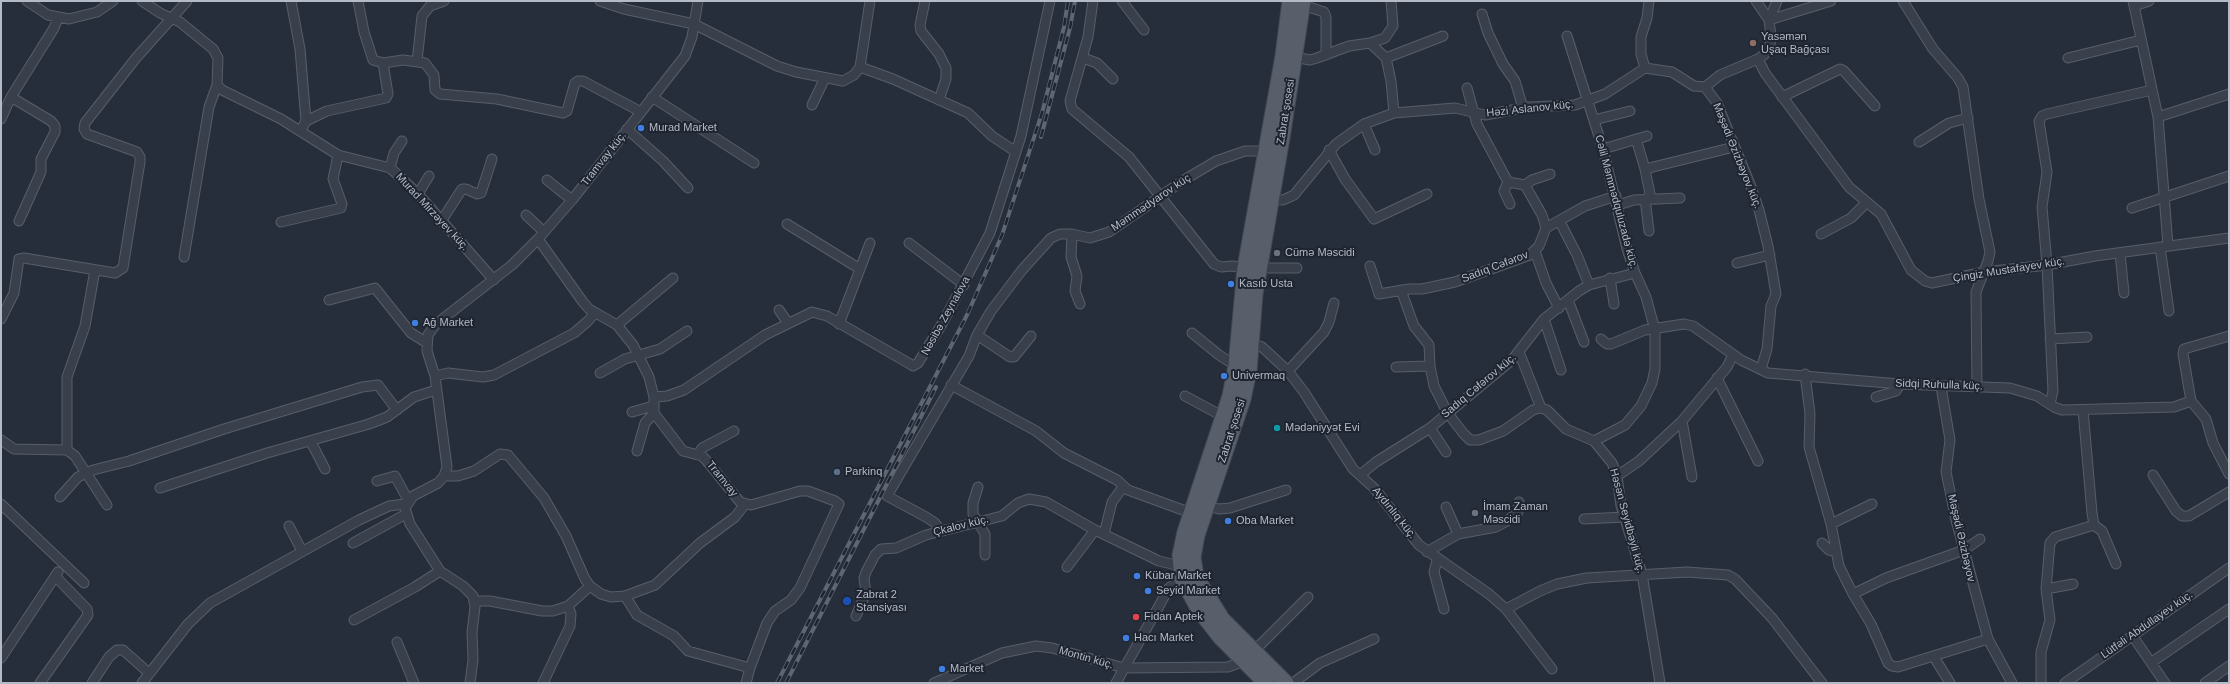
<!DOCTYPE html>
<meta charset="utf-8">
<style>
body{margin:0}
#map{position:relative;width:2230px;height:684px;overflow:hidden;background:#262e3b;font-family:Arial,sans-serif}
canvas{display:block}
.frame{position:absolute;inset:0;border:2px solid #b5bbc6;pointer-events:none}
</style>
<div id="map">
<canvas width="2230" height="684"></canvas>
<div class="frame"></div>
</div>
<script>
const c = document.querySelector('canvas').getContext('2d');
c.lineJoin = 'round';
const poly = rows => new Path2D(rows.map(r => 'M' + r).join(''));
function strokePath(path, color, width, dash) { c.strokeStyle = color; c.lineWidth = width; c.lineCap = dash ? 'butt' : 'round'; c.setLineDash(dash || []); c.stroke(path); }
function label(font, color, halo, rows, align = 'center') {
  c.font = font + ' Arial,sans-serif'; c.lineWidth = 4; c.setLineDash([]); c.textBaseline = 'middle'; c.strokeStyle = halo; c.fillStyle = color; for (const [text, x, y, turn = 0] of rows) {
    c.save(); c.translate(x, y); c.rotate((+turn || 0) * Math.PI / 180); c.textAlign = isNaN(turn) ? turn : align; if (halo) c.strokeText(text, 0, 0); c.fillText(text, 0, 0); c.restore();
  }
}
const street = poly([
 [27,1,48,15,69,19,97,12,113,1],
 [142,1,160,13,180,22,213,49,218,58,217,85,222,90,281,119,338,155,390,168,398,175,418,194,494,280],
 [291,1,300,49,306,121],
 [358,1,364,32,373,60,383,63,403,60,425,63,434,75,435,90,440,94,497,99,563,113,567,111,575,83,578,81,583,81,641,112],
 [600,1,624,9,694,24,777,66,796,72,843,81,854,75,860,67,893,79,968,113,992,136,1016,152],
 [925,1,920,25,921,31,939,54,946,68,946,79,939,100],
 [1093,1,1088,37,1070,101,1072,109,1129,157,1214,264,1221,267,1232,266,1245,268],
 [1122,1,1144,30],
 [1756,1,1769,20,1831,1],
 [1903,1,1933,49,1958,78,1963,87,1979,199,1990,252,1988,261,1976,292,1977,387],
 [2133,1,2158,117,2168,246],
 [1303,5,1324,12,1326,17,1326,55],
 [2134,6,2149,1],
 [1482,14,1488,33,1503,64,1515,81,1523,108],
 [1567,36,1603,149,1627,249,1635,273,1646,297,1655,330,1655,369,1652,383,1641,406,1625,425,1594,441],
 [1370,43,1386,58,1391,81,1394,113],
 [1294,57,1310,60,1317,58,1349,46,1370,43,1385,38,1393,26,1391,1],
 [1083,58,1097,63,1113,79],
 [1386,58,1443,36],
 [2068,58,2141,40],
 [1758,59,1765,73,1849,187,1881,214,1911,270,1925,281,1932,283,1984,272,2047,265,2095,256,2229,238],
 [417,61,422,16,430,6,444,1],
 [860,67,870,1],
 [1645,68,1641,54,1641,37,1647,18,1649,1],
 [1705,87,1717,103,1750,184,1759,210,1768,246,1776,294,1771,306,1767,349,1761,369],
 [1467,88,1477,124,1508,182,1525,185,1542,215,1546,228],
 [11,97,51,121,55,126,55,132,41,159,41,172,19,221],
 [652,97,754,163],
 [1782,97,1840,69,1844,71,1875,106],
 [812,105,825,78],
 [2158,117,2229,94],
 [1,119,11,97,54,28,58,18],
 [1594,120,1630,111],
 [1364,124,1375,150],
 [627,129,663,161,688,188],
 [301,130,306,121,327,111,386,98,388,94,383,63],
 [1636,139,1645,169,1651,199],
 [1919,142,1949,123,1968,118],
 [1603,149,1647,136],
 [1329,150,1345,179,1374,219,1427,194],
 [390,168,394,153,402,141],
 [1645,169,1734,147],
 [547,180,572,200],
 [1508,182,1504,191,1510,204],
 [1525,185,1532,180,1550,174],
 [418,194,429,176],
 [1271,199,1283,200,1294,195,1336,144,1364,124,1394,113,1455,108,1485,115,1529,107,1575,105,1605,94,1645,68,1672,72,1694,86,1705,87,1720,75,1758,59,1765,54,1770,45,1771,36,1769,20,1777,1],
 [1645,199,1649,231],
 [1618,205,1634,200,1680,198],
 [2132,208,2229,176],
 [526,215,544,232],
 [442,220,462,189,466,189,477,194,481,193,492,159],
 [281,222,341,208,342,204,333,179,338,155],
 [1560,222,1577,255,1589,285],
 [787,224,860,269],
 [1072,234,1071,257,1077,276,1075,291,1080,304],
 [1821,234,1851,218,1867,202],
 [538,239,583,302,589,309,617,325,633,345,649,377,654,397,654,413,683,451,702,456,706,460,740,502,751,505,800,491,808,491,835,501,839,504,800,588,791,600,775,611,767,623,750,668,746,683],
 [909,243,964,285],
 [2160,247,2169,311],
 [1535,251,1546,283,1559,308],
 [2120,253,2124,293],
 [184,257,209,107,217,85],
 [1737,263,1770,255],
 [1370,266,1379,294,1409,289,1422,289,1455,282,1530,255,1539,246,1546,228,1585,206,1616,196],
 [1258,268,1297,268],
 [1610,278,1614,304],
 [1401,290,1414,326,1429,345,1430,366,1434,386,1447,412,1463,433,1470,440,1479,440,1503,431,1533,410,1541,408],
 [329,300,375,288,411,333,427,343],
 [1568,300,1584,342],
 [779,310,788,323],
 [1,319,14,293,19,259,24,258,115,273,123,268,140,162,140,157,137,152,87,134,84,129,85,123,136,58,187,1],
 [1544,319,1561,370],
 [839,324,870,243],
 [617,325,673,278],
 [1192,333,1219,355,1236,366],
 [977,335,1010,357,1014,357,1031,336],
 [1601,339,1607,344,1611,344,1645,330,1684,324,1693,326,1741,360,1768,373,1900,384,2010,388,2037,396,2054,407,2062,410,2174,407,2191,401,2183,354,2184,349,2229,336],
 [2050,339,2087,337],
 [1251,343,1262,347,1288,371,1304,392,1353,469,1374,488,1419,545,1489,594,1506,609,1552,669],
 [1519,352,1541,408,1547,410,1566,429,1594,441,1612,463,1617,476,1621,506,1642,574,1660,683],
 [1396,367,1430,366],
 [1288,371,1324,332,1329,322,1334,303],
 [600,373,625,359,660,349,687,331],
 [1805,374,1810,414,1809,447,1831,524,1839,566,1853,594,1871,624,1888,663,1892,666,1898,667,1988,639],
 [435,376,448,373,483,377,494,375,574,333,588,321,595,313],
 [1717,378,1758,461],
 [951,385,1036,431,1064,453,1117,480,1128,490,1191,513],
 [1941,387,1950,440,1946,472,1956,520,1988,639,2012,683],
 [1185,396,1224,417],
 [654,397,667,396,684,390,765,335,812,312,827,316,910,364,913,366,918,363,942,324,990,233,1021,136,1050,1],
 [1876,397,1896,391,1900,384],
 [2191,401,2206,419,2213,443,2229,474],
 [2050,404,2053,391,2047,265,2042,207,2047,172,2039,121,2042,116,2047,114,2152,90],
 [632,412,653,406],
 [1682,421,1692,477],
 [1430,428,1446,452],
 [1,440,14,449,67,450,75,456,107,505],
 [311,442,325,469],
 [67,450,67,377,85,326,95,270],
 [637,451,645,423,654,413],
 [698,455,702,448,734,431],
 [1360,475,1376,462,1430,428,1512,360,1544,319,1579,291,1589,285,1635,273],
 [2153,475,2176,511,2182,516,2189,516,2229,492],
 [444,476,458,476,474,471,500,454,508,455,544,498,566,536,585,579,590,586,601,594,611,597,625,596,655,585,700,543,735,517,745,504],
 [1617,476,1639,461,1682,421,1727,367,1733,355],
 [377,481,395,476,408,500],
 [978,487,973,503,973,514,985,534,985,555],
 [160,488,267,453,369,424,387,417,414,397,436,390],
 [60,497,78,477,93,470,129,461,224,429,362,387,378,385,397,410],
 [1,504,84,583],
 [1207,506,1219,509,1230,508,1286,490],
 [1446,507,1458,534],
 [1584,519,1625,517],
 [1831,524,1872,504],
 [2094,525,2102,531,2116,564],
 [289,526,302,551],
 [941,531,935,523,926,517,887,496,969,356,977,335,991,311,1022,270,1051,238,1060,234,1072,234,1090,238,1109,232,1184,180,1216,161,1245,151,1266,151],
 [1104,534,1112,502,1123,487],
 [353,543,406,514],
 [1822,543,1829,550,1836,552],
 [1427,552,1458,534,1496,527,1507,521,1518,512,1519,502],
 [1437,560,1434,572,1444,609],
 [1067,567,1095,530],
 [2046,589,2073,584],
 [1853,594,1886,578,1964,550,1980,539],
 [625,596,637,615,674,636,688,651,750,668],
 [474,601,490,601,542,611,553,611,568,606,590,586],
 [1506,609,1540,591,1557,584,1587,578,1687,572,1728,575,1735,579,1772,618,1822,683],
 [856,616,866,593,864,578,866,572,875,555,881,549,896,548,926,535,1002,516,1018,503,1029,499,1046,502,1095,530,1159,561,1180,566],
 [354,620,415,587,440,571],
 [2132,635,2165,683],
 [397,642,414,683],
 [1254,651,1308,597],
 [1934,657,1950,683],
 [1,658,58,572],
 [2152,662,2229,609],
 [40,683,88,615,87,609,55,576],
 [92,683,109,657,117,650,123,650,149,673],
 [142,683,188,624,210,603,359,520,389,506,405,504],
 [470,683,473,660,472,632,475,607,473,596,463,586,440,571,410,524,405,508,413,496,438,483,444,476,447,467,435,376,427,351,428,335,436,324,512,265,538,239,572,200,685,56,692,37,698,1],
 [543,683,570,626,571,614,568,606],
 [934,683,1002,653,1036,646,1052,648,1124,668,1228,667,1244,661],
 [1116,683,1169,588,1182,579],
 [1293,683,1320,663,1374,639],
 [2041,683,2041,652,2050,620,2046,589,2050,543,2055,537,2094,525,2092,513,2083,410],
 [2065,683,2229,568],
 [2205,683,2229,666]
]);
const primary = poly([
 [1266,683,1221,638,1199,610,1182,579,1180,555,1185,532,1230,396,1236,366,1245,268,1283,56,1290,1],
 [1286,683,1222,619,1196,577,1193,557,1197,535,1243,399,1249,371,1255,294,1282,138,1303,1]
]);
const rail = poly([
 [1041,137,1070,28,1075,1],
 [777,683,967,315,986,272,1002,235,1042,113,1064,27,1068,1],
 [786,683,936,387]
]);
const markers = [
 [1753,43,4,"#8d6e63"],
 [641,128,4,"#3f7fe0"],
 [1277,253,4,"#6b7280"],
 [1231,284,4,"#3f7fe0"],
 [415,323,4,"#3f7fe0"],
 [1224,376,4,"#3f7fe0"],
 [1277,428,4,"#0f9aa8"],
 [837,472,4,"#5c6f8a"],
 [1475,513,4,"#6b7280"],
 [1228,521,4,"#3f7fe0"],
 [1137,576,4,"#3f7fe0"],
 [1148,591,4,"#3f7fe0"],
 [847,601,5,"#1a4fb4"],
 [1136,617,4,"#e0444e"],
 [1126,638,4,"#3f7fe0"],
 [942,669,4,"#3f7fe0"]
];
const poiNames = [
 ["Yasəmən",1761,37],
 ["Uşaq Bağçası",1761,50],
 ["Murad Market",649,128],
 ["Cümə Məscidi",1285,253],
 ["Kasıb Usta",1239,284],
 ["Ağ Market",423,323],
 ["Univermaq",1232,376],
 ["Mədəniyyət Evi",1285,428],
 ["Parkinq",845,472],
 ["İmam Zaman",1483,507],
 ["Məscidi",1483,520],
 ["Oba Market",1236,521],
 ["Kübar Market",1145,576],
 ["Seyid Market",1156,591],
 ["Zabrat 2",856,595],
 ["Stansiyası",856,608],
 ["Fidan Aptek",1144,617],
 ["Hacı Market",1134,638],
 ["Market",950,669]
];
const streetNames = [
 ["Həzi Aslanov küç.",1530,109,-6],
 ["Zabrat şosesi",1286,112,-81],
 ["Məşədi Əzizbəyov küç.",1737,156,68],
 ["Tramvay küç.",604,159,-52],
 ["Cəlil Məmmədquluzadə küç.",1616,202,75],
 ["Məmmədyarov küç",1151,203,-34],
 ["Murad Mirzəyev küç.",432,212,47],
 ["Sadıq Cəfərov",1495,267,-21],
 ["Çingiz Mustafayev küç.",2009,270,-9],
 ["Nəsibə Zeynalova",946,316,-61],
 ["Sidqi Ruhulla küç.",1939,385,2],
 ["Sadıq Cəfərov küç.",1479,386,-40],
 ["Zabrat şosesi",1232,431,-72],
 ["Tramvay",722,479,51],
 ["Aydınlıq küç.",1394,513,51],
 ["Həsən Seyidbəyli küç.",1627,521,75],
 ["Çkalov küç.",961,526,-14],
 ["Məşədi Əzizbəyov",1961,538,77],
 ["Lütfəli Abdullayev küç.",2147,625,-35],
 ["Montin küç.",1086,658,16]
];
strokePath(street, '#585e69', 11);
strokePath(primary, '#434954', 17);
strokePath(street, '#3a404b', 9);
strokePath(primary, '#585f6b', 15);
strokePath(rail, '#5e6673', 4);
strokePath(rail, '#1f2530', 2.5, [8]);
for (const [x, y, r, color] of markers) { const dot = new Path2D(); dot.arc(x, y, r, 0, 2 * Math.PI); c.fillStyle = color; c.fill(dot); strokePath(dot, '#1f2530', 1.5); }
label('11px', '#b5bbc6', '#1f2530', poiNames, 'left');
label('11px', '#b5bbc6', '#1f2530', streetNames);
</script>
